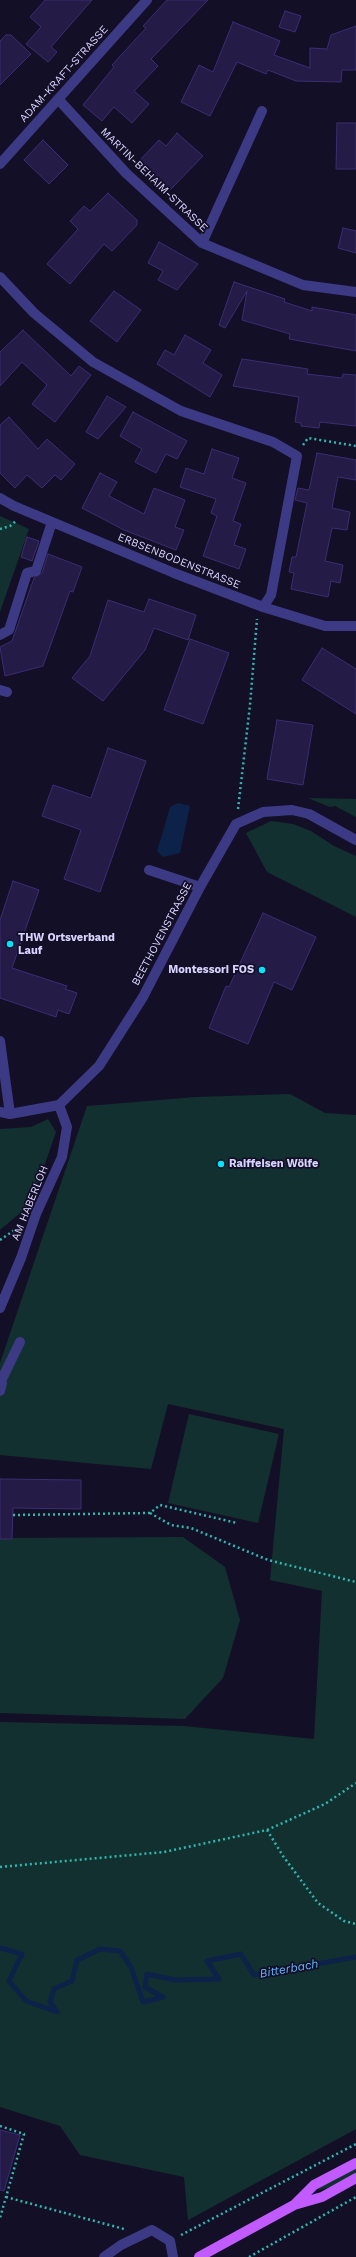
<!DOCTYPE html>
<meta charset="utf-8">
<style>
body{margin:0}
canvas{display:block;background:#130f26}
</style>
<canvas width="356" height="2257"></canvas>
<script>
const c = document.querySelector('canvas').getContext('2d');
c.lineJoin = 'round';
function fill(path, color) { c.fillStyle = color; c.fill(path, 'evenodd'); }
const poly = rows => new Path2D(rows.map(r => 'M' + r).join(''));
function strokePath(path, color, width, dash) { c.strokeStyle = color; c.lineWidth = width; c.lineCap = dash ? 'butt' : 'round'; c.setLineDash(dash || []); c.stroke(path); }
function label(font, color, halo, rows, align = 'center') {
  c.font = font + ' "Work Sans",sans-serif'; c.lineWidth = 3.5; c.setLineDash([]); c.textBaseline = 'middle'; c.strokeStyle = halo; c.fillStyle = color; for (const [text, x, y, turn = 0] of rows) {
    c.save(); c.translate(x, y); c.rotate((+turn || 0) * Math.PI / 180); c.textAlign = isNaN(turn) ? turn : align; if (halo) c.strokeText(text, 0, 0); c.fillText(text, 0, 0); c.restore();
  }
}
const green = poly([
 [0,516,29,529,0,612],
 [308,798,356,799,356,817,335,806,330,807],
 [271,821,293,824,311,831,334,846,356,856,356,917,267,872,246,833],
 [290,1094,325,1113,356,1115,356,2129,188,2220,184,2177,80,2155,60,2126,0,2107,0,1722,184,1726,314,1739,322,1591,270,1580,284,1429,168,1404,151,1469,0,1455,0,1363,87,1106,196,1097],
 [48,1119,56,1132,31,1204,0,1230,0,1129,31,1127],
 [189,1414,279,1434,258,1523,168,1503],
 [183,1537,225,1567,240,1620,223,1678,185,1719,0,1713,0,1538],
 [356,2168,356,2173,331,2187,319,2190,319,2187]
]);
const water = poly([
 [178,803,190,806,180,853,163,857,157,851,162,835,170,807]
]);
const stream = poly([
 [0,1948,22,1954,9,1981,26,2001,57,2012,50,2002,54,1989,72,1981,77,1960,100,1949,120,1951,131,1967,143,2002,163,1997,145,1987,147,1974,175,1980,219,1979,207,1961,241,1954,254,1975,356,1957]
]);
const building = poly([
 [45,0,92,0,51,47,57,52,48,62,26,44,41,27,30,17,45,0],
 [167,0,208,0,151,59,158,66,134,91,149,104,132,123,114,107,102,121,83,105,114,67,112,65,146,28,143,26,167,0],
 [285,11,301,16,295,32,279,27,285,11],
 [233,22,280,41,274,55,310,68,310,48,327,49,331,35,356,26,356,70,342,70,341,82,296,81,268,70,266,74,237,62,210,116,181,102,199,65,213,72,233,22],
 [6,35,11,35,31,54,0,85,0,41,6,35],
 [337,123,356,123,356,169,336,169,337,123],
 [177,133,203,156,170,190,139,161,159,140,166,146,177,133],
 [43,140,68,165,49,184,24,160,43,140],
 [108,193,137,220,137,225,112,251,104,244,70,284,47,264,78,229,70,221,84,206,90,211,108,193],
 [343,228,356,231,356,253,338,248,343,228],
 [159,242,198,264,177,290,158,280,163,271,148,263,159,242],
 [234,282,285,299,284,302,312,311,312,307,356,315,356,351,289,339,290,334,242,320,247,291,225,328,219,325,234,282],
 [114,291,141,310,117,342,90,321,114,291],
 [23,330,71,376,79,366,91,375,55,422,32,404,47,385,22,362,0,386,0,352,23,330],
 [185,335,211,350,203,363,222,375,210,397,157,364,165,350,174,355,185,335],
 [242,359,308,369,307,374,342,378,343,374,356,375,356,426,320,422,319,428,301,426,301,423,295,422,299,397,233,386,242,359],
 [107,396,126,407,98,439,86,432,107,396],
 [133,412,187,441,177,459,166,454,156,473,135,462,142,449,120,436,133,412],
 [9,417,38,449,47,439,75,464,61,480,55,475,42,488,27,475,15,488,0,473,0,425,9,417],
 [212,449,239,458,232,478,246,483,233,521,241,524,234,545,246,549,239,569,203,556,217,516,211,513,216,499,180,487,186,468,204,474,212,449],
 [317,453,356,460,356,480,338,477,332,508,350,512,347,530,332,528,325,561,343,565,340,583,331,581,328,597,291,589,294,573,289,572,292,557,296,557,307,503,295,500,298,488,309,490,317,453],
 [100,473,117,482,109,496,144,514,154,488,185,500,175,527,184,530,176,550,124,530,82,508,100,473],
 [27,537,39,541,32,561,21,557,27,537],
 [48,554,82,567,73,592,70,591,43,666,5,676,0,647,12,641,34,578,42,573,48,554],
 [149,599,196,615,188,640,154,628,145,650,103,701,72,678,90,656,108,600,144,612,149,599],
 [190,639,229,653,203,724,164,710,190,639],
 [322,648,356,669,356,714,302,680,322,648],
 [277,720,313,725,303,785,267,779,277,720],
 [108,748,146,761,100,892,64,879,81,830,42,816,53,785,91,798,108,748],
 [13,881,39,890,12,968,67,986,65,989,77,993,69,1014,58,1010,56,1017,0,998,0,920,13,881],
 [263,913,316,937,292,990,274,982,248,1044,209,1028,226,986,229,987,263,913],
 [0,1479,81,1480,81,1509,13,1508,12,1539,0,1539,0,1479],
 [0,2130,20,2135,4,2191,0,2190,0,2130]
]);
const path = poly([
 [303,445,308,438,356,446],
 [0,529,10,526,16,521],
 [238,809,250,705,257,619],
 [0,1240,16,1229],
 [150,1513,171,1525,191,1528,268,1560,356,1582],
 [13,1515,150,1513,160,1505,237,1523],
 [267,1830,283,1856,318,1903,344,1921,356,1924],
 [0,1867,164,1852,267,1830,325,1804,356,1783],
 [0,2126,24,2134,0,2218],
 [6,2197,124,2229],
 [181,2235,356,2144],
 [249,2257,356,2197]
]);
const minor = poly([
 [58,99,126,173,202,243,303,285,356,292],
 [0,164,147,0],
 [202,243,262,111],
 [0,277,34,313,93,362,181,411,273,442,297,456,271,595,263,607],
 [0,498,14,506,174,573,263,607,325,626,356,626],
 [0,635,9,630,27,573,36,571,52,522],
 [0,690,7,692],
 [149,870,200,887],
 [0,1041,10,1114],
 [0,1112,10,1114,59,1105,99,1066,143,997,200,887,236,824,263,812,292,810,309,814,356,840],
 [0,1308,21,1258,36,1214,62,1157,67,1127,59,1105],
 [0,1377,2,1383,0,1391],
 [2,1379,20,1342],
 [104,2257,121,2245,152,2230,170,2241,173,2257]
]);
const major = poly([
 [295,2204,314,2185,356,2163],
 [199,2257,294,2205,322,2197,356,2178]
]);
const markers = [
 [10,944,4,"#00e5ff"],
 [262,970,4,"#00e5ff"],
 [221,1164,4,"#00e5ff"]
];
const streetNames = [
 ["ADAM-KRAFT-STRASSE",64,74,-48],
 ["MARTIN-BEHAIM-STRASSE",154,180,44],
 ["ERBSENBODENSTRASSE",179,561,22],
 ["BEETHOVENSTRASSE",162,934,-62],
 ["AM HABERLOH",30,1203,-68]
];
const poiNames = [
 ["THW Ortsverband",18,938],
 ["Lauf",18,951],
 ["Montessori FOS",254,970,"right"],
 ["Raiffeisen Wölfe",229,1164]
];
const waterNames = [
 ["Bitterbach",289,1969,-10]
];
fill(green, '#12302f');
fill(water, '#0c2248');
strokePath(stream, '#0c2248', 5);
fill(building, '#241b47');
strokePath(building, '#3b2d73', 1);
strokePath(path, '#2fb8b0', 2.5, [2, 3]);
strokePath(minor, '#3d3a85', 10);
strokePath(major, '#c25bff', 10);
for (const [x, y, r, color] of markers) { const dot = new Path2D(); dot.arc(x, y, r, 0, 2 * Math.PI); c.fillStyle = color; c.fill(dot); strokePath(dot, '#130f26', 1.5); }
label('11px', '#d9d4ff', '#130f26', streetNames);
label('bold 11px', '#d9d4ff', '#130f26', poiNames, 'left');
label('italic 12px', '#62b6ff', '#130f26', waterNames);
</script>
